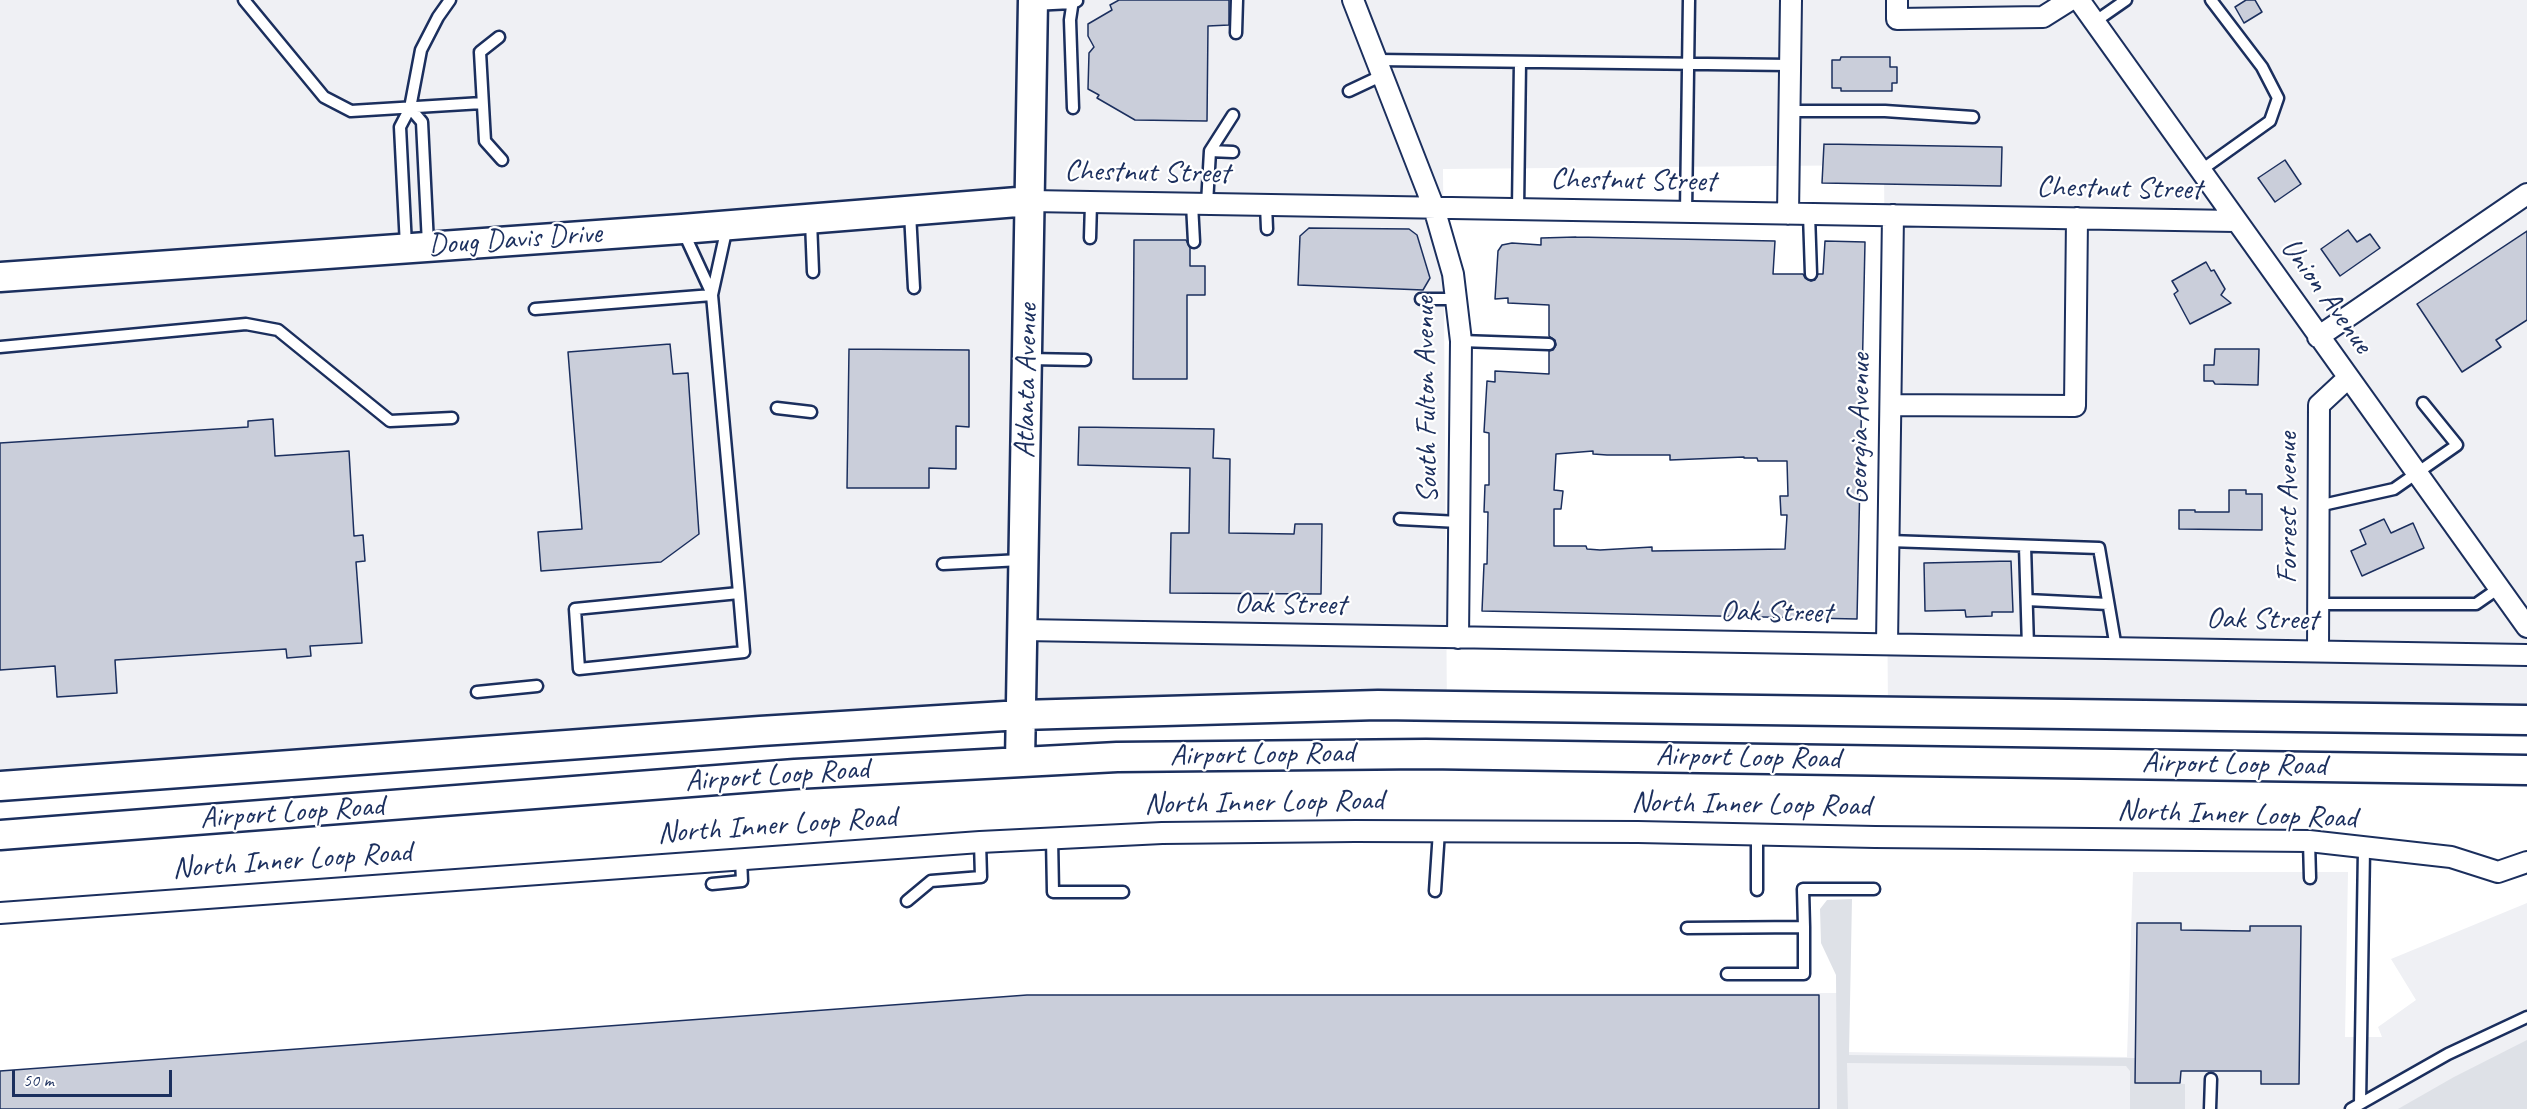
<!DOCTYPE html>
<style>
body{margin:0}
#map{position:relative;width:2527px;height:1109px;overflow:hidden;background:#fff;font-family:Caveat,sans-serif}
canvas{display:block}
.scale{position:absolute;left:12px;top:1070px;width:160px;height:27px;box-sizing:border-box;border:3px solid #1b2f5e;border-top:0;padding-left:8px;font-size:18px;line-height:21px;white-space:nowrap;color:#1b2f5e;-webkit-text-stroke:4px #fff;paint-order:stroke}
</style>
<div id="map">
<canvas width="2527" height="1109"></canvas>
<div class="scale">50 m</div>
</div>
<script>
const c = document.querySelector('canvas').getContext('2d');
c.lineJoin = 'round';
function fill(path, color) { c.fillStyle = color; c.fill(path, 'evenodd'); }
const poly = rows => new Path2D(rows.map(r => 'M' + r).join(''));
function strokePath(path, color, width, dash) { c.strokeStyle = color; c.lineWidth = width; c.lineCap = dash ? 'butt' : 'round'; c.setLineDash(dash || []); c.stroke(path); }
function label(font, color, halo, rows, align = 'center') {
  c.font = font + ' Caveat,sans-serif'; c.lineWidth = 4.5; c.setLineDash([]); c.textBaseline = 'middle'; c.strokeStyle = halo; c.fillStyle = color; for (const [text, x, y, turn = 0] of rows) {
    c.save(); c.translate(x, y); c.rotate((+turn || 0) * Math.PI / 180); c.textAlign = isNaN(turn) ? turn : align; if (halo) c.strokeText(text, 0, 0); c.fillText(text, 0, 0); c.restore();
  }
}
const built = poly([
 [0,0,2527,0,2527,711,1888,714,1884,165,1443,169,1447,716,1090,717,270,759,0,769],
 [2133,872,2348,872,2345,1037,2382,1037,2378,1027,2416,1000,2391,959,2527,903,2527,1109,0,1109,0,1071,1027,995,1845,993,1845,1052,2127,1057]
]);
const green = poly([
 [1852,899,1849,1055,2135,1058,2135,1082,2185,1084,2185,1109,2130,1109,2130,1071,2126,1066,1847,1063,1848,1109,1837,1109,1836,975,1821,943,1820,909,1827,900],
 [2527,1040,2527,1109,2398,1109,2454,1077]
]);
const building = poly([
 [1119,0,1229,0,1229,25,1208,26,1207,121,1135,120,1097,98,1099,95,1088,89,1089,53,1094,47,1088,36,1088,24,1112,10,1110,5,1119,0],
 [2246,0,2255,0,2262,12,2244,23,2235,7,2246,0],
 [1841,57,1890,57,1890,67,1897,67,1897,83,1892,83,1892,91,1841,91,1841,88,1832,88,1832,60,1840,60,1841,57],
 [1824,144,2002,147,2001,186,1822,183,1824,144],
 [2285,160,2301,184,2275,202,2258,178,2285,160],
 [1309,228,1409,229,1417,235,1430,278,1423,290,1298,285,1300,236,1309,228],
 [2348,230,2357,242,2370,234,2380,248,2340,276,2321,249,2348,230],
 [2527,231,2527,320,2496,340,2501,347,2462,372,2417,304,2527,231],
 [1576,237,1775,241,1773,274,1803,274,1805,278,1811,281,1815,280,1818,274,1823,274,1825,241,1865,242,1857,619,1482,611,1484,564,1487,564,1488,512,1484,512,1485,485,1489,485,1489,433,1484,432,1487,381,1495,382,1495,371,1549,374,1549,351,1553,350,1556,345,1555,340,1549,336,1549,305,1508,303,1508,298,1495,299,1498,251,1502,245,1512,243,1541,245,1541,238,1576,237],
 [1593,451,1593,454,1607,455,1670,455,1670,460,1744,457,1744,458,1757,458,1758,461,1787,461,1788,496,1780,496,1781,515,1787,515,1785,549,1652,551,1652,547,1600,550,1587,549,1586,546,1554,546,1554,509,1561,509,1563,491,1554,490,1556,454,1593,451],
 [1134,240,1186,240,1190,248,1190,266,1205,266,1205,295,1187,295,1187,379,1133,379,1134,240],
 [2206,262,2211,271,2214,270,2225,289,2221,295,2231,303,2190,324,2174,294,2178,291,2172,281,2206,262],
 [670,344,673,374,688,373,699,534,661,562,541,571,538,532,582,529,568,352,670,344],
 [849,349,969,350,969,427,956,426,956,469,929,468,929,488,847,488,849,349],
 [2215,349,2259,349,2258,385,2215,384,2213,381,2204,381,2204,365,2214,365,2215,349],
 [273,419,275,456,349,451,354,536,363,535,365,561,356,562,362,643,310,646,311,656,287,658,286,649,115,660,117,693,57,697,55,666,0,670,0,443,248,427,248,421,273,419],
 [1079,427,1214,429,1213,458,1230,459,1229,533,1294,534,1295,524,1322,524,1321,594,1170,593,1171,533,1189,533,1190,468,1078,465,1079,427],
 [2229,490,2246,490,2246,494,2262,494,2262,530,2179,529,2179,510,2195,510,2195,512,2229,512,2229,490],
 [2384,519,2391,533,2413,523,2424,548,2362,576,2351,551,2366,544,2360,530,2384,519],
 [2011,561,2013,612,1992,612,1992,616,1966,617,1965,610,1925,611,1924,563,2011,561],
 [2137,923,2181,923,2181,930,2250,931,2250,926,2301,926,2299,1084,2261,1084,2261,1071,2181,1071,2180,1083,2135,1083,2137,923],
 [1027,995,1819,995,1819,1109,0,1109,0,1071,1027,995]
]);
const lane = poly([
 [244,0,324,97,351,111,482,103],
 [1033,5,1072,3,1077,1],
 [2093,23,2126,0],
 [1236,33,1237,0],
 [499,37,480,52,485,141,502,160],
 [1376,60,1790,65],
 [1349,91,1383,75],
 [410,108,422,122,428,244],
 [1073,108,1070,20,1073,0],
 [1789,111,1885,111,1973,117],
 [1210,151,1233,152],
 [2200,171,2270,121,2278,98,2262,67,2211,0],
 [1192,204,1194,242],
 [1207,204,1210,151,1233,115],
 [1266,205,1267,229],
 [1518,209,1520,62],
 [1686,212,1689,0],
 [910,213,914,288],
 [1809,214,1811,274],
 [811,221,813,272],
 [727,227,712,295,739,593,744,652,579,669,575,609,739,593],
 [682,229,712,294],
 [1090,238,1091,203],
 [406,246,400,127,410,108,421,50,438,17,450,0],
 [1421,299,1456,299],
 [535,309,712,295],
 [1461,341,1549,344],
 [0,347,246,324,278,330,390,421,452,418],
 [1028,359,1085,360],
 [777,408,811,412],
 [2318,506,2394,489,2457,445,2423,403],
 [1400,519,1459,522],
 [1889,541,2099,548,2116,648],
 [2025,546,2028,647],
 [943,564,1021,560],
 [2027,600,2108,604],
 [2318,604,2476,604,2499,588],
 [477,692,537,686],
 [1757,833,1757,890],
 [1052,838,1053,892,1123,892],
 [2309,841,2310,878],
 [712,884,742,881,741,859],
 [1435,891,1439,831],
 [907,901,931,881,981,877,980,842],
 [1687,928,1804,927,1803,889,1874,889],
 [1727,974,1804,974,1804,927],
 [2360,1104,2364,849],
 [2210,1109,2211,1079],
 [2351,1109,2448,1054,2527,1017]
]);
const street = poly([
 [1353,0,1434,208,1453,274,1461,341,1458,638],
 [1897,0,1897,19,2043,17,2070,0],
 [2079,0,2527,627],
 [1030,201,2235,221],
 [1788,214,1791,0],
 [2318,337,2527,194],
 [1891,405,2075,406,2077,218],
 [1023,630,2527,655],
 [1887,644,1893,215],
 [2318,651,2319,405,2348,378],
 [0,913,980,842,1162,833,1355,831,1638,832,1875,837,2309,841,2451,857,2498,872,2527,862]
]);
const secondary = poly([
 [0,277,682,229,1030,201],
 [1020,762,1033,0],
 [0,786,760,731,1021,715,1378,705,2527,720],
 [0,835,795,774,1117,757,1426,754,2527,770]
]);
const streetNames = [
 ["Chestnut Street",1147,173,1],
 ["Chestnut Street",1633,181,1],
 ["Chestnut Street",2119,189,1],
 ["Doug Davis Drive",515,240,-4],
 ["Union Avenue",2326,296,54],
 ["Atlanta Avenue",1027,381,-89],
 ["South Fulton Avenue",1427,400,-91],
 ["Georgia Avenue",1860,429,-89],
 ["Forrest Avenue",2288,508,-90],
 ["Oak Street",1290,605,1],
 ["Oak Street",1776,613,1],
 ["Oak Street",2262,620,1],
 ["Airport Loop Road",1262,755,-1],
 ["Airport Loop Road",1748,758,1],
 ["Airport Loop Road",2234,765,1],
 ["Airport Loop Road",777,776,-4],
 ["North Inner Loop Road",1264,803,-1],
 ["North Inner Loop Road",1751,805,1],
 ["Airport Loop Road",292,813,-4],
 ["North Inner Loop Road",2237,815,2],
 ["North Inner Loop Road",777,826,-4],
 ["North Inner Loop Road",292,861,-4]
];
fill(built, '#eff0f4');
fill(green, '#dee1e7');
fill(building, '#caceda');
strokePath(building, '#1b2f5e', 1.5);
strokePath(lane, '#1b2f5e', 15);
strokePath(street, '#1b2f5e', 24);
strokePath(secondary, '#1b2f5e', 33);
strokePath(lane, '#fff', 10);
strokePath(street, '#fff', 20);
strokePath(secondary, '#fff', 28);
label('30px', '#1b2f5e', '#fff', streetNames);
</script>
